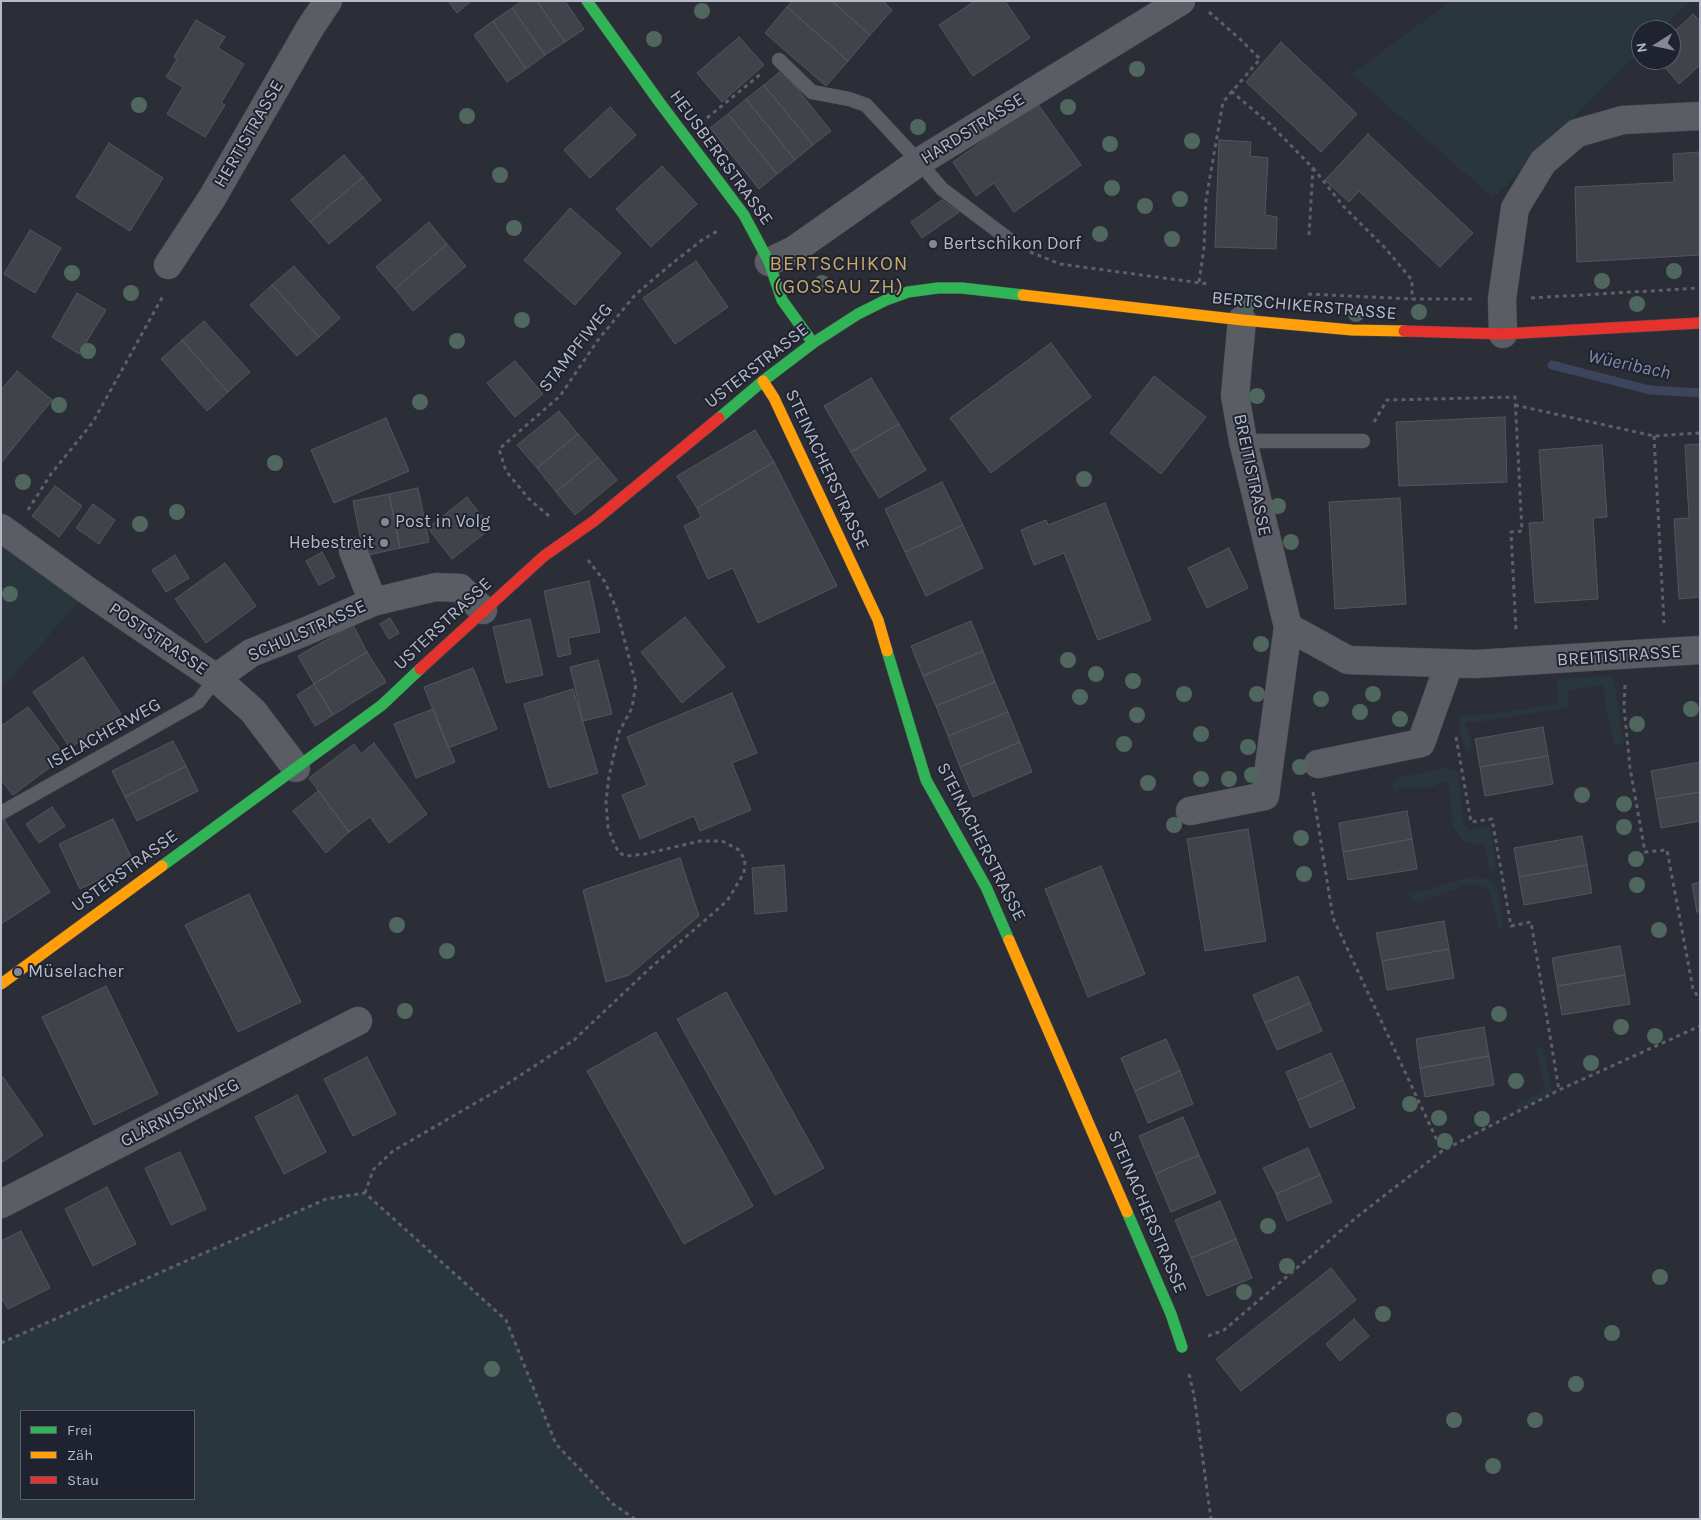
<!DOCTYPE html>
<meta charset="utf-8">
<style>
body{margin:0}
#map{position:relative;width:1701px;height:1520px;overflow:hidden;background:#2b2e36;font-family:Karla,sans-serif}
canvas{display:block}
.frame{position:absolute;inset:0;border:2px solid #b6b9c7;pointer-events:none}
.legend{position:absolute;left:20px;top:1410px;width:175px;height:90px;box-sizing:border-box;background:#1f2330;border:1px solid #5b5f6c;margin:0;padding:6px 9px;list-style:none;font-size:15px;color:#b6b9c7}
.legend li{display:flex;align-items:center;gap:10px;height:25px}
.legend b{width:25px;border:1px solid #5b5f6c}
.north{position:absolute;left:1631px;top:20px;width:50px;height:50px;box-sizing:border-box;background:#1f2330;border:1px solid #5b5f6c;border-radius:50%;rotate:260deg;font-size:14px;font-weight:700;line-height:20px;text-align:center;color:#b6b9c7}
.north::after{content:'';display:block;margin:auto;width:18px;height:22px;background:#858894;clip-path:polygon(50% 0,100% 100%,50% 72%,0 100%)}
</style>
<div id="map">
<canvas width="1701" height="1520"></canvas>
<div class="frame"></div>
<ul class="legend">
<li><b style="height:6px;background:#30b455"></b>Frei</li>
<li><b style="height:6px;background:#ff9f0a"></b>Zäh</li>
<li><b style="height:6px;background:#e5322d"></b>Stau</li>
</ul>
<div class="north">N</div>
</div>
<script>
const c = document.querySelector('canvas').getContext('2d');
c.lineJoin = 'round';
function fill(path, color) { c.fillStyle = color; c.fill(path, 'evenodd'); }
const poly = rows => new Path2D(rows.map(r => 'M' + r).join(''));
function strokePath(path, color, width, dash) { c.strokeStyle = color; c.lineWidth = width; c.lineCap = dash ? 'butt' : 'round'; c.setLineDash(dash || []); c.stroke(path); }
function label(font, color, halo, rows, align = 'center') {
  c.font = font + ' Karla,sans-serif'; c.lineWidth = 4; c.setLineDash([]); c.textBaseline = 'middle'; c.strokeStyle = halo; c.fillStyle = color; for (const [text, x, y, turn = 0] of rows) {
    c.save(); c.translate(x, y); c.rotate((+turn || 0) * Math.PI / 180); c.textAlign = isNaN(turn) ? turn : align; if (halo) c.strokeText(text, 0, 0); c.fillText(text, 0, 0); c.restore();
  }
}
const green = poly([
 [1451,1,1690,1,1661,30,1641,30,1641,50,1493,198,1352,74],
 [1,528,88,591,1,689],
 [1613,676,1624,743,1614,745,1606,708,1603,685,1568,690,1569,707,1487,721,1465,722,1474,749,1466,751,1459,730,1460,716,1489,714,1559,704,1556,679],
 [1446,768,1458,772,1464,825,1470,830,1490,826,1496,864,1494,873,1489,869,1486,851,1482,844,1472,844,1462,840,1453,826,1448,782,1440,783,1430,788,1404,787,1396,792,1391,785,1401,777],
 [1472,876,1494,881,1499,891,1503,929,1498,929,1491,896,1487,888,1471,883,1416,903,1409,895],
 [1543,1047,1552,1091,1518,1111,1516,1104,1545,1091,1536,1048],
 [365,1193,506,1320,556,1444,613,1504,635,1519,1,1519,1,1343,326,1199],
 [194,1411,194,1499,21,1499,21,1411]
]);
const stream = poly([
 [1552,365,1650,390,1700,393]
]);
const building = poly([
 [448,1,471,1,457,13,448,1],
 [522,1,537,1,565,42,545,55,512,8,522,1],
 [537,1,565,1,584,29,565,42,537,1],
 [792,1,832,1,870,35,848,61,787,7,792,1],
 [832,1,883,1,892,10,870,35,832,1],
 [975,1,1005,1,1030,38,973,76,939,25,975,1],
 [787,7,848,61,826,86,765,33,787,7],
 [512,8,545,55,526,69,493,21,512,8],
 [1693,14,1700,21,1700,65,1679,84,1659,60,1671,60,1671,35,1693,14],
 [196,20,225,37,218,48,244,64,221,103,225,105,205,137,167,114,183,87,166,77,177,59,174,57,196,20],
 [493,21,526,69,507,82,474,35,493,21],
 [739,37,764,65,722,102,697,73,739,37],
 [1281,42,1357,114,1321,152,1246,82,1281,42],
 [782,70,831,131,813,145,764,85,782,70],
 [764,85,813,145,795,160,746,99,764,85],
 [746,99,795,160,777,174,728,114,746,99],
 [1037,103,1081,165,1014,212,994,183,976,196,953,162,1037,103],
 [610,107,636,135,590,178,564,150,610,107],
 [728,114,777,174,759,189,710,128,728,114],
 [1368,134,1473,233,1440,267,1359,191,1349,202,1325,180,1368,134],
 [1219,140,1251,142,1250,156,1268,158,1265,215,1277,217,1276,249,1215,247,1219,140],
 [109,143,163,178,130,231,76,197,109,143],
 [1700,152,1700,255,1577,262,1575,187,1674,182,1673,154,1700,152],
 [344,155,363,177,310,222,291,200,344,155],
 [662,166,697,204,651,247,616,209,662,166],
 [363,177,381,200,329,244,310,222,363,177],
 [942,200,959,212,922,238,911,222,942,200],
 [570,208,621,253,575,305,524,260,570,208],
 [429,222,447,244,395,289,376,267,429,222],
 [30,230,61,248,35,293,4,274,30,230],
 [447,244,466,266,413,311,395,289,447,244],
 [696,261,728,307,675,344,643,298,696,261],
 [294,266,340,318,319,337,272,285,294,266],
 [272,285,319,337,297,356,250,305,272,285],
 [77,293,106,310,79,354,52,337,77,293],
 [204,321,250,372,228,392,182,340,204,321],
 [182,340,228,392,207,411,161,359,182,340],
 [1051,343,1091,397,991,473,950,418,1051,343],
 [515,361,543,394,515,417,487,383,515,361],
 [17,371,52,400,1,463,1,390,17,371],
 [1154,376,1206,417,1161,474,1110,433,1154,376],
 [871,378,899,424,851,452,824,406,871,378],
 [559,411,578,434,537,468,517,445,559,411],
 [1505,417,1507,482,1399,486,1396,422,1505,417],
 [386,418,409,471,334,503,311,450,386,418],
 [899,424,926,470,879,498,851,452,899,424],
 [755,430,774,462,697,508,677,476,755,430],
 [578,434,598,457,556,492,537,468,578,434],
 [1700,444,1700,597,1679,599,1674,519,1689,518,1685,445,1700,444],
 [1602,445,1607,517,1593,518,1598,599,1535,603,1529,523,1544,522,1539,450,1602,445],
 [598,457,617,480,575,515,556,492,598,457],
 [774,462,837,586,758,623,733,568,708,579,684,526,701,517,697,508,774,462],
 [942,482,963,525,905,552,885,509,942,482],
 [55,486,82,506,59,537,32,516,55,486],
 [418,488,429,542,400,548,389,494,418,488],
 [389,494,400,548,364,556,353,501,389,494],
 [467,497,491,528,452,559,428,528,467,497],
 [1400,498,1406,604,1335,609,1329,502,1400,498],
 [1105,503,1151,620,1098,640,1064,553,1034,565,1021,530,1046,520,1048,525,1105,503],
 [93,504,115,520,99,544,76,528,93,504],
 [963,525,983,568,926,596,905,552,963,525],
 [1229,548,1248,588,1207,608,1188,568,1229,548],
 [322,552,335,577,319,585,306,561,322,552],
 [175,555,189,578,166,592,152,570,175,555],
 [225,563,256,606,206,643,175,599,225,563],
 [589,581,600,632,568,638,571,654,558,657,544,591,589,581],
 [685,617,725,667,682,703,641,652,685,617],
 [390,618,399,633,389,639,380,624,390,618],
 [530,619,543,675,506,683,493,627,530,619],
 [971,621,983,651,923,676,911,646,971,621],
 [353,625,367,652,314,684,298,656,353,625],
 [983,651,995,682,936,706,923,676,983,651],
 [367,652,386,682,333,715,314,684,367,652],
 [83,657,121,714,70,748,33,692,83,657],
 [598,660,612,714,583,721,570,667,598,660],
 [473,668,497,729,448,748,424,687,473,668],
 [995,682,1008,712,948,736,936,706,995,682],
 [314,684,333,715,315,726,297,695,314,684],
 [573,689,598,773,549,788,524,704,573,689],
 [732,693,757,753,732,763,751,810,700,831,694,816,640,839,622,795,647,785,627,737,732,693],
 [28,707,65,756,13,795,1,780,1,726,28,707],
 [433,709,455,762,416,778,394,724,433,709],
 [1008,712,1020,742,960,767,948,736,1008,712],
 [1543,727,1548,756,1480,767,1475,739,1543,727],
 [173,741,186,766,125,797,112,771,173,741],
 [1020,742,1032,772,973,797,960,767,1020,742],
 [374,743,427,814,389,843,370,817,349,832,309,778,354,744,361,754,374,743],
 [1548,756,1553,784,1485,796,1480,767,1548,756],
 [1700,762,1700,792,1656,799,1651,771,1700,762],
 [186,766,198,791,137,821,125,797,186,766],
 [318,791,349,832,326,853,293,811,318,791],
 [1700,792,1700,821,1661,828,1656,799,1700,792],
 [52,807,65,826,39,843,26,824,52,807],
 [1407,811,1412,839,1343,852,1339,823,1407,811],
 [1,815,50,892,1,924,1,815],
 [113,819,134,863,80,889,59,844,113,819],
 [1248,829,1266,941,1205,951,1187,839,1248,829],
 [1582,836,1587,865,1519,877,1514,848,1582,836],
 [1412,839,1417,869,1348,880,1343,852,1412,839],
 [680,858,699,916,629,975,606,982,583,890,680,858],
 [784,865,787,911,755,914,752,868,784,865],
 [1587,865,1592,893,1524,905,1519,877,1587,865],
 [1101,866,1145,974,1088,997,1045,889,1101,866],
 [1700,882,1700,912,1697,912,1692,884,1700,882],
 [249,894,301,1002,238,1032,185,925,249,894],
 [1444,921,1449,949,1382,961,1376,933,1444,921],
 [1620,946,1625,975,1557,986,1552,958,1620,946],
 [1449,949,1454,978,1387,990,1382,961,1449,949],
 [1625,975,1630,1004,1562,1015,1557,986,1625,975],
 [1298,976,1310,1003,1265,1023,1253,995,1298,976],
 [106,986,158,1094,94,1125,42,1017,106,986],
 [726,992,824,1168,775,1195,677,1019,726,992],
 [1310,1003,1322,1031,1277,1050,1265,1023,1310,1003],
 [1484,1027,1489,1056,1420,1068,1416,1039,1484,1027],
 [656,1032,753,1206,684,1244,587,1071,656,1032],
 [1166,1039,1180,1071,1135,1091,1121,1058,1166,1039],
 [1331,1053,1343,1080,1298,1100,1286,1072,1331,1053],
 [1489,1056,1494,1085,1425,1097,1420,1068,1489,1056],
 [367,1057,396,1114,353,1136,324,1079,367,1057],
 [1180,1071,1193,1104,1148,1123,1135,1091,1180,1071],
 [3,1077,43,1135,1,1163,1,1078,3,1077],
 [1343,1080,1355,1108,1310,1128,1298,1100,1343,1080],
 [297,1095,326,1152,284,1174,255,1117,297,1095],
 [1183,1117,1199,1155,1155,1174,1139,1136,1183,1117],
 [1308,1148,1320,1175,1276,1194,1263,1168,1308,1148],
 [180,1152,206,1209,171,1225,145,1168,180,1152],
 [1199,1155,1216,1193,1171,1212,1155,1174,1199,1155],
 [1320,1175,1332,1202,1287,1221,1276,1194,1320,1175],
 [107,1187,136,1244,93,1266,65,1209,107,1187],
 [1220,1201,1236,1239,1191,1258,1175,1220,1220,1201],
 [21,1231,50,1288,8,1309,1,1297,1,1241,21,1231],
 [1236,1239,1252,1278,1207,1296,1191,1258,1236,1239],
 [1331,1268,1356,1300,1241,1391,1216,1359,1331,1268],
 [1354,1319,1369,1336,1340,1361,1326,1344,1354,1319]
]);
const path = poly([
 [1231,91,1271,125,1313,168,1309,235],
 [707,118,762,73],
 [1313,168,1344,207,1386,249,1412,280,1412,299],
 [1030,252,1060,264,1208,284],
 [1199,282,1204,248,1206,200,1223,102,1260,59,1240,39,1209,12],
 [1308,294,1412,299,1472,299],
 [1531,298,1700,288],
 [1515,405,1654,436,1700,433],
 [1374,422,1387,400,1515,397,1522,531,1511,532,1516,631],
 [1654,436,1664,623],
 [28,510,51,474,93,422,164,294],
 [549,516,529,499,506,471,499,449,560,396,598,340,635,295,669,266,702,240,719,230],
 [1625,685,1624,707,1630,768,1645,852,1667,850,1693,989,1700,1000],
 [1456,737,1471,822,1492,819,1511,926,1531,922,1559,1090],
 [1313,792,1333,918,1442,1151],
 [365,1193,373,1170,393,1151,498,1090,574,1040,648,970,727,901,744,873,745,860,739,850,722,841,700,841,645,854,626,856,619,853,613,841,608,827,606,802,609,776,619,732,632,708,636,684,616,608,605,582,588,560],
 [1208,1336,1224,1330,1358,1216,1442,1151,1559,1090,1700,1026],
 [1,1343,326,1199,365,1193,506,1320,556,1444,613,1504,635,1519],
 [1189,1374,1194,1395,1211,1519]
]);
const lane = poly([
 [779,60,812,92,849,99,866,105,919,162,942,189,1011,241],
 [1243,441,1363,441],
 [1,813,198,702,216,678]
]);
const street = poly([
 [769,262,794,250,919,162,1181,1],
 [168,265,212,198,310,28,328,1],
 [1242,320,1235,395,1243,441,1288,627,1348,660,1475,664,1700,650],
 [1503,334,1502,299,1515,208,1543,162,1577,133,1623,120,1700,116],
 [1,528,88,591,216,678,253,711,296,768],
 [353,551,373,602],
 [216,678,251,653,304,632,373,602,436,587,460,588,483,610],
 [1318,764,1421,743,1449,664],
 [1190,811,1265,796,1288,627],
 [1,1204,358,1021]
]);
const fast = poly([
 [587,1,660,103,744,215,769,262,782,300,813,343],
 [719,418,763,381,813,343,858,314,886,300,908,292,938,288,962,288,1023,295],
 [887,651,926,780,986,887,1009,940],
 [162,866,382,705,420,669],
 [1127,1212,1171,1314,1182,1347]
]);
const slow = poly([
 [1023,295,1242,320,1352,330,1404,331],
 [763,381,774,398,878,620,887,651],
 [1009,940,1127,1212],
 [1,984,162,866]
]);
const jam = poly([
 [1404,331,1503,334,1700,323],
 [420,669,544,556,594,521,719,418]
]);
const trees = [
 [702,11],
 [654,39],
 [1137,69],
 [139,105],
 [1068,107],
 [467,116],
 [918,127],
 [1192,141],
 [1110,144],
 [500,175],
 [1112,188],
 [1180,199],
 [1145,206],
 [514,228],
 [1100,234],
 [1172,239],
 [1674,271],
 [72,273],
 [1602,281],
 [822,283],
 [131,293],
 [1248,304],
 [1637,304],
 [1419,312],
 [1356,314],
 [522,320],
 [457,341],
 [88,351],
 [1257,396],
 [420,402],
 [59,405],
 [275,463],
 [1084,479],
 [23,482],
 [1278,506],
 [177,512],
 [140,524],
 [1291,542],
 [10,594],
 [1261,644],
 [1068,660],
 [1096,674],
 [1133,681],
 [1184,694],
 [1257,694],
 [1373,694],
 [1080,697],
 [1321,699],
 [1691,709],
 [1360,712],
 [1137,715],
 [1400,719],
 [1637,724],
 [1201,734],
 [1124,744],
 [1248,747],
 [1300,767],
 [1252,775],
 [1201,779],
 [1229,779],
 [1148,783],
 [1582,795],
 [1624,804],
 [1174,825],
 [1624,827],
 [1301,838],
 [1636,859],
 [1304,874],
 [1637,885],
 [397,925],
 [1659,930],
 [447,951],
 [405,1011],
 [1499,1014],
 [1621,1027],
 [1655,1036],
 [1591,1063],
 [1516,1081],
 [1410,1104],
 [1439,1118],
 [1482,1119],
 [1445,1141],
 [1268,1226],
 [1287,1266],
 [1660,1277],
 [1244,1292],
 [1383,1314],
 [1612,1333],
 [492,1369],
 [1576,1384],
 [1454,1420],
 [1535,1420],
 [1493,1466]
];
const markers = [
 [933,244,5,"#858894"],
 [385,522,5,"#858894"],
 [384,543,5,"#858894"],
 [18,972,5,"#858894"]
];
const streetNames = [
 ["HARDSTRASSE",973,129,-32],
 ["HERTISTRASSE",249,134,-60],
 ["HEUSBERGSTRASSE",721,158,54],
 ["BERTSCHIKERSTRASSE",1304,306,5],
 ["STAMPFIWEG",576,348,-52],
 ["USTERSTRASSE",757,366,-38],
 ["STEINACHERSTRASSE",827,470,65],
 ["BREITISTRASSE",1252,475,78],
 ["USTERSTRASSE",443,624,-43],
 ["SCHULSTRASSE",307,631,-24],
 ["POSTSTRASSE",158,639,34],
 ["BREITISTRASSE",1619,656,-4],
 ["ISELACHERWEG",104,734,-29],
 ["STEINACHERSTRASSE",981,842,63],
 ["USTERSTRASSE",125,871,-36],
 ["GLÄRNISCHWEG",180,1113,-27],
 ["STEINACHERSTRASSE",1147,1212,67]
];
const poiNames = [
 ["Bertschikon Dorf",943,244],
 ["Post in Volg",395,522],
 ["Hebestreit",374,543,"right"],
 ["Müselacher",28,972]
];
const waterNames = [
 ["Wüeribach",1629,365,12]
];
const quarterNames = [
 ["BERTSCHIKON",839,264],
 ["(GOSSAU ZH)",839,287]
];
fill(green, '#29373c');
strokePath(stream, '#3c445e', 9);
fill(building, '#40434a');
strokePath(building, '#53565d', 1);
strokePath(lane, '#47494f', 15);
strokePath(street, '#47494f', 29);
strokePath(fast, '#47494f', 12);
strokePath(slow, '#47494f', 12);
strokePath(jam, '#47494f', 12);
strokePath(path, '#5e6068', 3, [4, 4]);
strokePath(lane, '#5b5d64', 14);
strokePath(street, '#5b5d64', 28);
strokePath(fast, '#30b455', 11);
strokePath(slow, '#ff9f0a', 11);
strokePath(jam, '#e5322d', 11);
c.fillStyle = '#50675f';
for (const [x, y] of trees) { c.beginPath(); c.arc(x, y, 8, 0, 2 * Math.PI); c.fill(); }
for (const [x, y, r, color] of markers) { const dot = new Path2D(); dot.arc(x, y, r, 0, 2 * Math.PI); c.fillStyle = color; c.fill(dot); strokePath(dot, '#1f2330', 2); }
label('18px', '#b6b9c7', '#1f2330', streetNames);
label('18px', '#b6b9c7', '#1f2330', poiNames, 'left');
label('italic 19px', '#818aab', '#1f2330', waterNames);
c.letterSpacing = '1px';
label('20px', '#c9a86e', '#1f2330', quarterNames);
c.letterSpacing = '0px';
</script>
